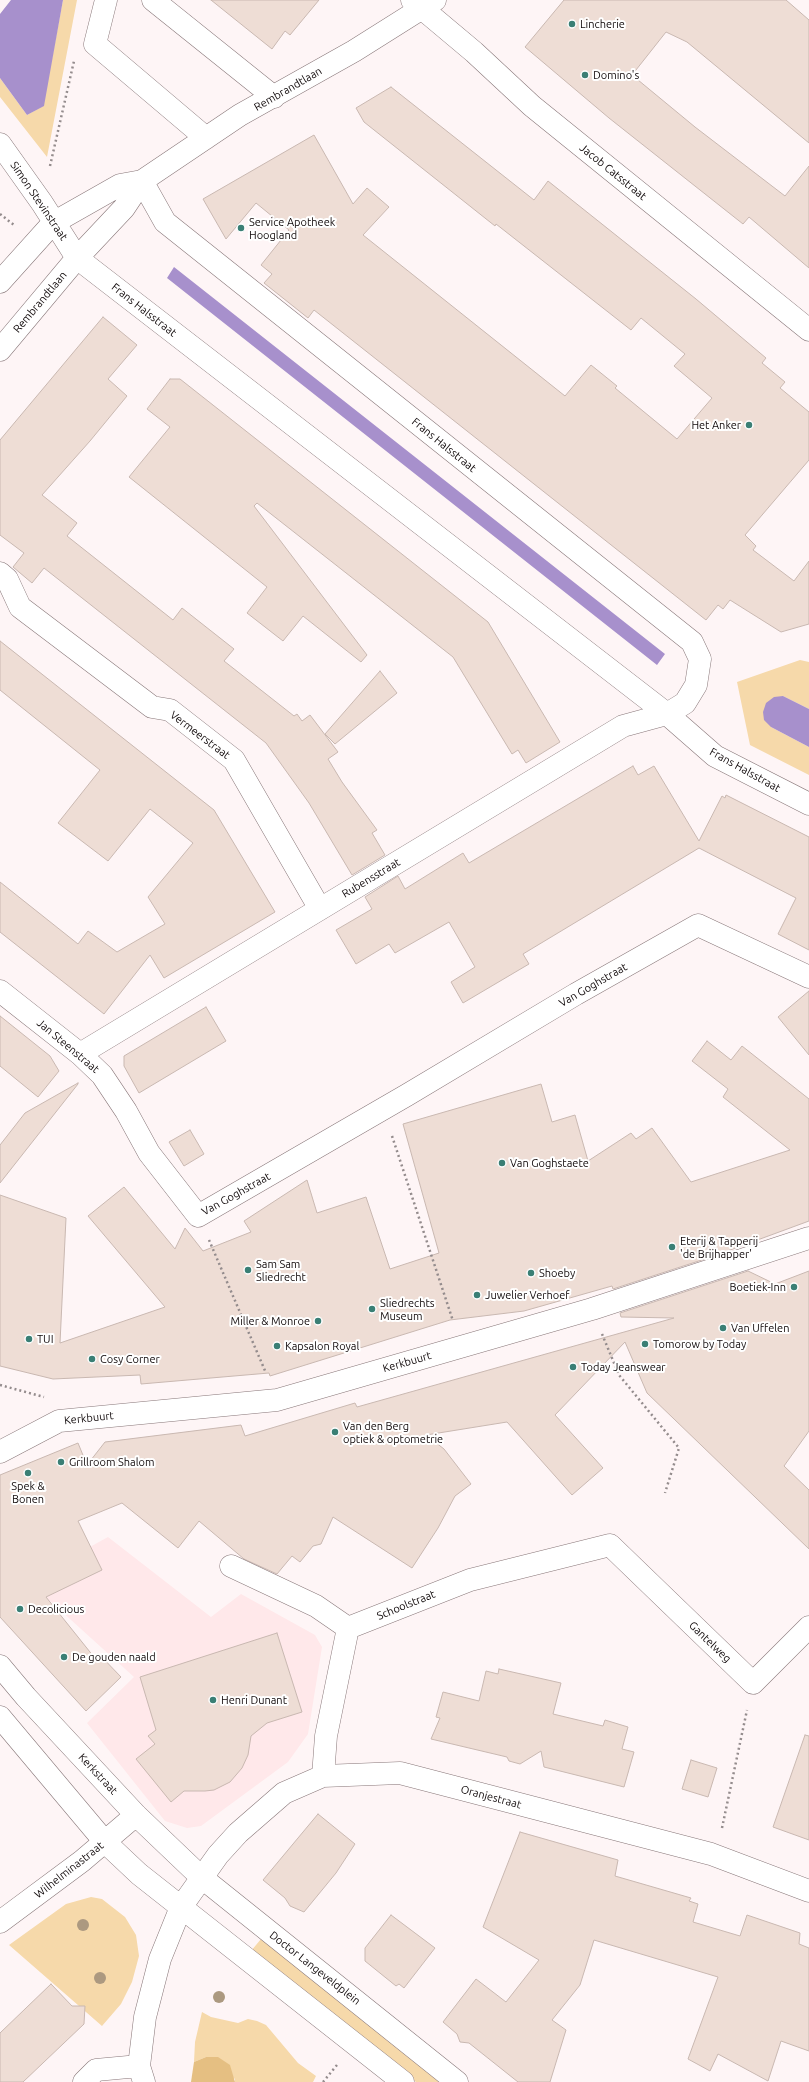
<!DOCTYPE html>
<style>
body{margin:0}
canvas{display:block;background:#fef5f6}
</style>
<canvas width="809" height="2082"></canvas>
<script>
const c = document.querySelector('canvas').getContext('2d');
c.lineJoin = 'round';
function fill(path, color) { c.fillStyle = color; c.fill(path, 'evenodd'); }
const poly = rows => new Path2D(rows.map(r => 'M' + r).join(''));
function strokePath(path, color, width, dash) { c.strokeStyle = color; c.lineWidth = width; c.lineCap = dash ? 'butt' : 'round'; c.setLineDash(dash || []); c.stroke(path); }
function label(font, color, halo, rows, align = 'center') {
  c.font = font + ' Ubuntu,sans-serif'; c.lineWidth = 4; c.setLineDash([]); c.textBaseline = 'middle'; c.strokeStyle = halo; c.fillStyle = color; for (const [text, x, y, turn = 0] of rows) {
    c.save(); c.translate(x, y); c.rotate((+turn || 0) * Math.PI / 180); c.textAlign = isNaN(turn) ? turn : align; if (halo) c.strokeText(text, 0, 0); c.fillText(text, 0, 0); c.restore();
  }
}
const built = poly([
 [108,1537,211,1617,241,1594,315,1635,322,1647,308,1734,288,1762,201,1826,187,1828,165,1821,87,1723,134,1677,28,1581]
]);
const green = poly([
 [63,0,77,0,47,157,0,97,0,78,27,115,43,106],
 [800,660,809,662,809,709,783,696,771,727,809,747,809,775,750,745,737,682],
 [91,1897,102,1899,125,1917,136,1935,139,1956,132,1982,121,2004,102,2026,9,1945,66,1904],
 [261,1939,441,2082,416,2082,251,1951],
 [202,2012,211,2017,238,2023,248,2019,257,2021,266,2025,298,2063,316,2076,313,2082,235,2082,235,2079,206,2057,194,2062,195,2042]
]);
const forest = poly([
 [206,2057,218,2057,230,2065,235,2082,191,2082,194,2062]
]);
const water = poly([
 [11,0,63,0,44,106,27,115,0,78,0,14],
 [174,267,665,654,657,665,167,278],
 [783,696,809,709,809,747,771,727,764,720,763,712,766,703,774,697]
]);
const building = poly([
 [211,0,319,0,290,35,285,31,272,49,211,0],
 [564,0,786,0,809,20,809,143,687,42,666,32,632,75,695,127,785,196,809,166,809,268,749,217,743,224,609,118,525,47,564,0],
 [391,87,534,200,548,181,696,299,766,358,762,363,785,382,780,388,809,412,809,460,745,535,756,546,753,550,794,581,809,561,809,624,781,632,730,600,723,609,718,605,706,620,314,310,308,318,264,283,272,274,261,265,289,230,256,203,226,239,203,199,314,135,353,204,367,188,389,207,363,235,565,396,591,365,617,386,615,388,677,439,712,398,674,366,685,354,641,318,631,330,496,224,495,226,364,122,356,108,391,87],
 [103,317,137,345,108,379,127,396,90,441,42,495,77,523,67,536,173,620,182,608,234,649,224,661,294,716,297,714,302,721,310,715,338,752,328,759,342,782,377,830,372,833,385,855,352,875,309,803,266,743,44,568,32,583,13,567,24,553,0,535,0,440,103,317],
 [170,379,180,379,488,622,560,742,526,763,518,750,512,754,453,657,257,503,254,506,367,655,361,662,303,616,283,641,247,613,267,587,129,477,170,427,147,409,170,379],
 [0,641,214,810,275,912,164,978,150,955,104,1014,0,932,0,882,78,944,88,931,117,952,165,924,148,897,193,843,150,809,108,861,58,823,100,770,0,690,0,641],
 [380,671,397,693,335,744,325,734,380,671],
 [633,766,638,775,654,766,699,841,722,796,725,798,726,795,809,837,809,950,778,934,796,898,699,848,523,954,529,964,463,1003,451,982,475,967,449,922,395,953,389,944,356,964,336,930,372,909,365,897,398,876,405,889,463,853,469,863,633,766],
 [809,991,809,1055,778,1017,809,991],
 [206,1007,226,1041,139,1093,124,1066,124,1056,206,1007],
 [0,1016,50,1056,59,1071,38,1097,0,1066,0,1016],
 [707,1041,731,1060,742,1046,809,1099,809,1221,714,1256,613,1289,612,1286,524,1311,450,1320,270,1376,269,1373,141,1384,140,1375,53,1379,0,1366,0,1195,66,1218,60,1343,165,1307,88,1216,124,1187,175,1249,185,1228,203,1251,251,1232,244,1221,307,1180,317,1213,366,1197,390,1269,439,1253,403,1124,541,1084,552,1122,575,1115,588,1161,631,1133,636,1139,652,1128,691,1182,790,1150,723,1097,728,1089,692,1061,707,1041],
 [78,1083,78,1084,0,1183,0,1145,25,1113,78,1083],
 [190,1130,204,1154,184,1166,169,1142,190,1130],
 [748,1271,775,1284,809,1271,809,1431,784,1466,809,1490,809,1549,647,1393,625,1342,555,1415,603,1468,572,1495,507,1422,426,1435,444,1449,471,1484,455,1496,438,1528,412,1568,333,1517,321,1544,313,1546,300,1562,292,1556,277,1574,244,1559,199,1521,178,1548,122,1503,78,1521,102,1570,46,1597,94,1657,98,1653,121,1677,86,1711,0,1617,0,1475,78,1443,87,1465,105,1442,241,1425,245,1436,355,1403,357,1407,674,1318,621,1317,620,1313,748,1271],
 [277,1633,302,1712,267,1723,251,1736,248,1755,242,1768,230,1782,214,1790,205,1791,184,1791,171,1802,136,1759,155,1744,148,1736,156,1730,140,1677,277,1633],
 [499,1669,561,1683,553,1714,603,1726,605,1720,628,1727,622,1749,634,1752,624,1787,544,1767,541,1751,520,1764,509,1761,507,1757,431,1739,440,1718,436,1717,443,1692,479,1701,486,1671,498,1674,499,1669],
 [805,1735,809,1736,809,1840,773,1827,805,1735],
 [691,1760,717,1768,708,1797,682,1789,691,1760],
 [318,1814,355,1844,336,1873,304,1912,290,1906,285,1898,263,1880,318,1814],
 [520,1832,618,1860,615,1876,691,1898,689,1901,698,1904,693,1922,740,1936,747,1915,800,1933,799,1944,809,1948,809,2051,781,2041,768,2081,718,2054,710,2071,688,2059,718,1977,594,1940,580,1985,552,2020,566,2030,550,2082,518,2082,469,2043,460,2042,457,2034,443,2022,476,1979,506,2002,539,1960,483,1927,520,1832],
 [391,1915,435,1948,404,1988,399,1984,396,1986,365,1961,365,1948,391,1915],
 [51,1984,72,2006,85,2006,84,2024,23,2082,0,2082,0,2033,51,1984]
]);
const path = poly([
 [50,166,74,61],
 [0,214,14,225],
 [392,1136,453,1321],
 [209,1240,266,1373],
 [602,1334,619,1375,679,1448,665,1493],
 [0,1385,44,1397],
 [722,1828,747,1710],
 [323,2082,337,2065]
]);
const minor = poly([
 [106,0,95,44,206,138],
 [153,0,274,97],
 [412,0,474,52,532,106,809,330],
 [0,144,42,203,77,258,667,714,715,756,809,804],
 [0,282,53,223,120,185,142,181],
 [0,350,77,258,124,208,142,181,240,115,354,51,435,0],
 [0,573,7,579,20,607,152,707,170,710,234,760,320,909],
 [0,991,80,1054,102,1075,126,1111,149,1153,198,1216,407,1095,576,994,698,925,809,977],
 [80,1054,623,726,667,714,685,703,696,685,700,659,692,642,165,222,142,181],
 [0,1452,59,1421,277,1400,592,1309,809,1238],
 [231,1566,316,1606,348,1628],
 [0,1666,26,1697,136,1815,201,1877,457,2082],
 [0,1717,105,1842,139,1874,403,2082],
 [323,1776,326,1736,348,1628,470,1580,610,1545,753,1683,809,1627],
 [0,1922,82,1861,136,1815],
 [84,2082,96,2070,139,2066],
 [144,2082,139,2066,145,2017,160,1959,181,1907,218,1855,238,1833,284,1793,323,1776,400,1773,711,1854,809,1891]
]);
const trees = [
 [83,1925],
 [100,1978],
 [219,1997]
];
const markers = [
 [572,24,4,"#3a7f75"],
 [585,75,4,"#3a7f75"],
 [241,228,4,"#3a7f75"],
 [749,425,4,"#3a7f75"],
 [502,1163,4,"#3a7f75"],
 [672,1247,4,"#3a7f75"],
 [248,1270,4,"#3a7f75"],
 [531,1273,4,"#3a7f75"],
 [794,1287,4,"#3a7f75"],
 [477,1295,4,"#3a7f75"],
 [372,1309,4,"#3a7f75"],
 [318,1321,4,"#3a7f75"],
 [723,1328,4,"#3a7f75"],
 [29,1339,4,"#3a7f75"],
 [645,1344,4,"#3a7f75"],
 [277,1346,4,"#3a7f75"],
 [92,1359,4,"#3a7f75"],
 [573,1367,4,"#3a7f75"],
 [335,1432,4,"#3a7f75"],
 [61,1462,4,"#3a7f75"],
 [28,1473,4,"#3a7f75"],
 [20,1609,4,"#3a7f75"],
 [64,1657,4,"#3a7f75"],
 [213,1700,4,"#3a7f75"]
];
const poiNames = [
 ["Lincherie",580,24],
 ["Domino's",593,75],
 ["Service Apotheek",249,222],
 ["Hoogland",249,235],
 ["Het Anker",741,425,"right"],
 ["Van Goghstaete",510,1163],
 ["Eterij & Tapperij",680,1241],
 ["'de Brijhapper'",680,1254],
 ["Sam Sam",256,1264],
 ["Sliedrecht",256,1277],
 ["Shoeby",539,1273],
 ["Boetiek-Inn",786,1287,"right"],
 ["Juwelier Verhoef",485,1295],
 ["Sliedrechts",380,1303],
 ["Museum",380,1316],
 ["Miller & Monroe",310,1321,"right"],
 ["Van Uffelen",731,1328],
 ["TUI",37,1339],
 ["Tomorow by Today",653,1344],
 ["Kapsalon Royal",285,1346],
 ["Cosy Corner",100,1359],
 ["Today Jeanswear",581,1367],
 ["Van den Berg",343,1426],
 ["optiek & optometrie",343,1439],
 ["Grillroom Shalom",69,1462],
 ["Spek &",28,1486,"center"],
 ["Bonen",28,1499,"center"],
 ["Decolicious",28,1609],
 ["De gouden naald",72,1657],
 ["Henri Dunant",221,1700]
];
const streetNames = [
 ["Rembrandtlaan",288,89,-30],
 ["Jacob Catsstraat",613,172,39],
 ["Simon Stevinstraat",39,201,56],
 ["Rembrandtlaan",40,302,-50],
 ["Frans Halsstraat",144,310,38],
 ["Frans Halsstraat",444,445,39],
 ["Vermeerstraat",200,735,37],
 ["Frans Halsstraat",745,770,29],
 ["Rubensstraat",371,878,-31],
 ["Van Goghstraat",593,985,-30],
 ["Jan Steenstraat",68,1046,40],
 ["Van Goghstraat",236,1194,-29],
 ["Kerkbuurt",407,1362,-16],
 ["Kerkbuurt",89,1418,-6],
 ["Schoolstraat",406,1605,-22],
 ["Gantelweg",710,1642,44],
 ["Kerkstraat",98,1774,47],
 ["Oranjestraat",491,1797,15],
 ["Wilhelminastraat",69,1870,-38],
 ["Doctor Langeveldplein",315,1968,38]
];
fill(built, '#ffe8ea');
fill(green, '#f6d9aa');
fill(forest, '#e5bf82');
fill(water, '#a790cc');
fill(building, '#eeddd5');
strokePath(building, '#c9b8b1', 1);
strokePath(minor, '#887779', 23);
strokePath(path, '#948c8d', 2.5, [2, 3]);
strokePath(minor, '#fff', 22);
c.fillStyle = '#ac9980';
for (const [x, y] of trees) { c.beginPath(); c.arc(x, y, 6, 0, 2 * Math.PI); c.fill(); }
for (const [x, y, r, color] of markers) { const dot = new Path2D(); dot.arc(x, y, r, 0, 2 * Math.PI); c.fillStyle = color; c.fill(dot); strokePath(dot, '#fff', 1.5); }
label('11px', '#110a0b', '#fff', poiNames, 'left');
label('11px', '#110a0b', '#fff', streetNames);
</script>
